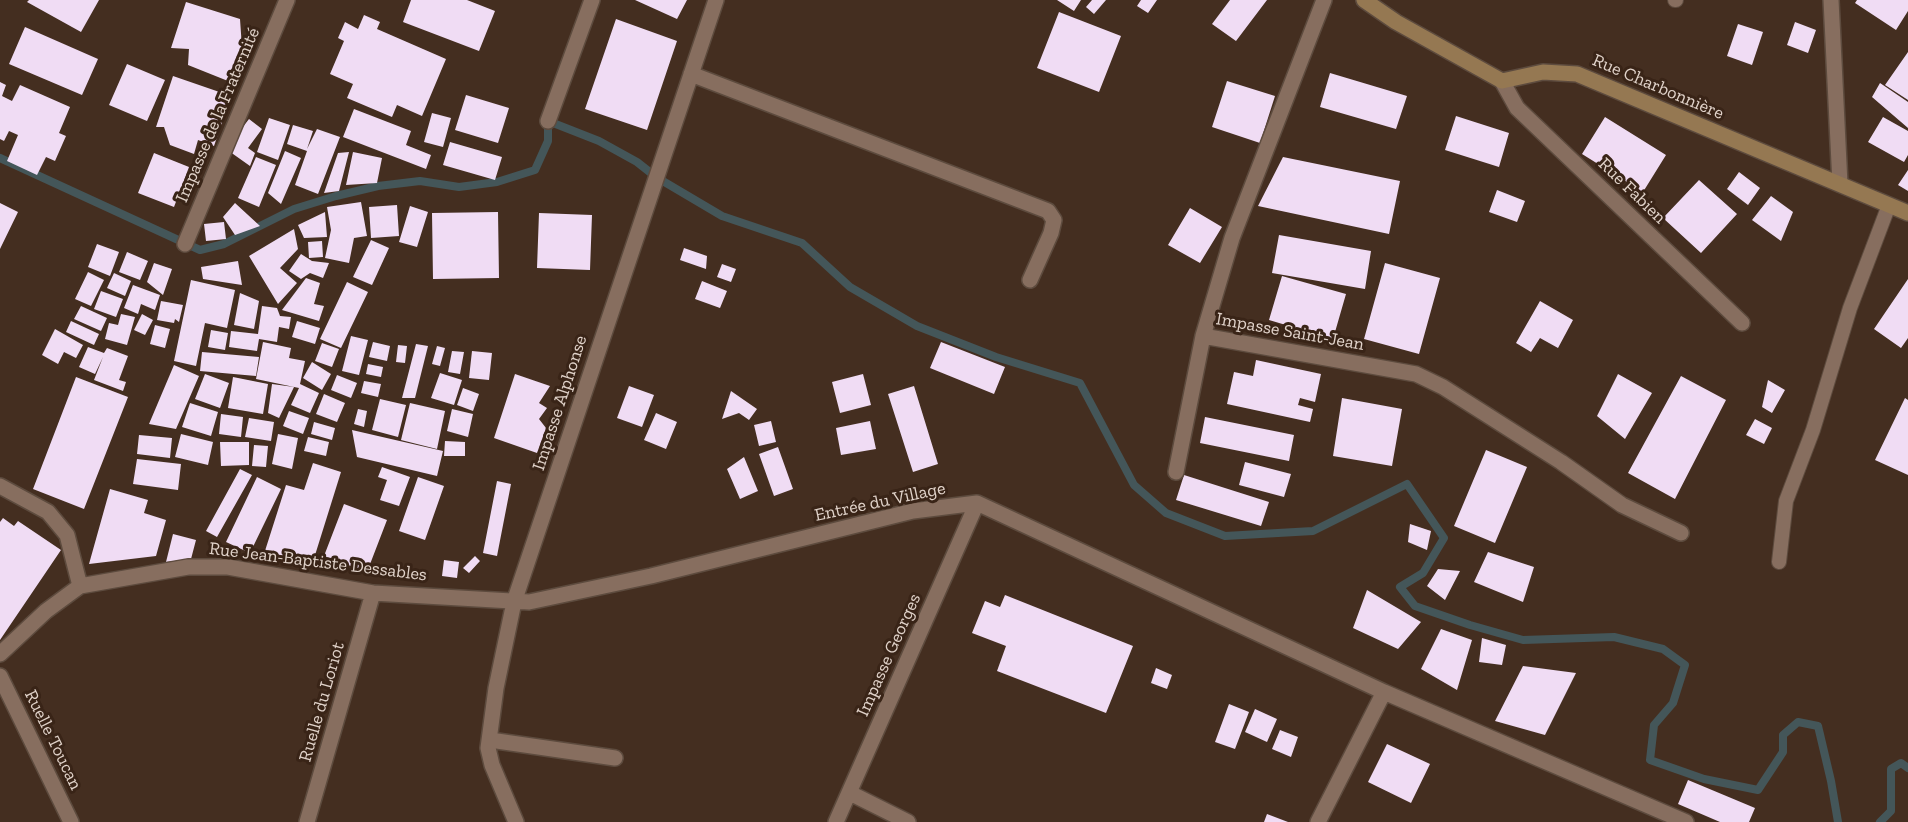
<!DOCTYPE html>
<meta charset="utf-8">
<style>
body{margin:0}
canvas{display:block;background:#442e20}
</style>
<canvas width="1908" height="822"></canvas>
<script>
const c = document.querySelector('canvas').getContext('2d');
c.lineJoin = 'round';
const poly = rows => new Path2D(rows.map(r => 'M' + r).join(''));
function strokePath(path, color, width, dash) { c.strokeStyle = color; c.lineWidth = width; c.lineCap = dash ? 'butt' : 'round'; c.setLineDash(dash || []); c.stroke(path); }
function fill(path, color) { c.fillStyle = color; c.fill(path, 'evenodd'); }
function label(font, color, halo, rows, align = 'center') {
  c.font = font + ' "Zilla Slab",serif'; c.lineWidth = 6; c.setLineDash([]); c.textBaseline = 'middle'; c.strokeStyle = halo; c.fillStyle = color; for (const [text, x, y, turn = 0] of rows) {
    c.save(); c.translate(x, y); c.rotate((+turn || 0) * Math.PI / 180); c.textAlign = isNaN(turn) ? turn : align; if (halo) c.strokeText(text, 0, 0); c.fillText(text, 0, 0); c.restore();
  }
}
const stream = poly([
 [0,158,200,250,224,244,294,209,336,196,378,186,420,181,459,187,497,182,535,170,548,141,548,121,599,141,637,162,656,177,722,216,802,243,850,287,917,326,996,357,1080,383,1134,485,1166,513,1225,536,1313,531,1407,484,1444,538,1423,573,1400,587,1415,606,1470,625,1523,640,1614,637,1663,649,1685,665,1673,703,1654,725,1650,760,1704,779,1758,790,1783,752,1783,735,1798,722,1818,726,1831,781,1838,822],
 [1880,822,1891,811,1891,769,1901,763,1908,768]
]);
const building = poly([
 [29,0,99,0,81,32,27,2],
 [411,0,467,0,495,11,479,51,403,22],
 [635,0,687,0,677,19],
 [1057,0,1081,0,1074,11],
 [1092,0,1106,0,1094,14,1086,7],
 [1141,0,1157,0,1148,13,1137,6],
 [1230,0,1267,0,1236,41,1212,24],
 [1857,0,1908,0,1908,11,1896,30,1855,3],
 [186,2,240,19,242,48,228,81,188,65,189,49,171,48],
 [1059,12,1121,36,1099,92,1037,68],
 [364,15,380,22,377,29,446,59,422,116,397,105,392,117,347,98,353,84,330,74,344,41,338,38,345,22,358,29],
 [616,19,677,41,647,130,585,109],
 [1795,22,1816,30,1808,53,1787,45],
 [1738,24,1763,32,1752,65,1727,56],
 [25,27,98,59,82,95,9,64],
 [1908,52,1908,100,1885,85],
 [127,64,165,80,147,121,109,105],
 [1330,73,1407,96,1396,129,1320,107],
 [173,76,231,96,214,146,198,140,194,154,170,145,164,127,156,127],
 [1227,81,1275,96,1260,143,1212,127],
 [0,82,6,85,2,96,12,101,20,85,70,107,59,133,66,136,55,161,46,157,37,175,7,161,18,135,9,131,4,141,0,139],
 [1880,83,1908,102,1908,128,1872,97],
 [466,95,509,108,498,143,455,130],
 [354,109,411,131,406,145,431,155,426,169,343,137],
 [432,113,451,118,443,147,424,142],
 [1456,116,1509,133,1499,167,1445,150],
 [1605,117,1666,155,1643,192,1582,154],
 [1883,117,1908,131,1908,155,1904,162,1868,142],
 [269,118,290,125,278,160,257,152],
 [249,119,262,129,248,148,255,153,250,166,226,149],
 [293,125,313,131,307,149,317,129,340,137,318,194,295,185,307,151,287,144],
 [450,142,502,157,495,180,443,165],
 [285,151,301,158,281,204,268,193],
 [349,152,339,191,324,193,338,153],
 [353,152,382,158,377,183,346,185],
 [154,153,189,167,174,207,138,193],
 [256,157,276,165,259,207,238,198],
 [1283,157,1400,181,1389,234,1258,206],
 [1908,170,1908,191,1898,185],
 [1739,172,1760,188,1748,205,1727,189],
 [1699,180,1737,214,1701,253,1663,218],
 [1497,190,1525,201,1517,222,1489,212],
 [1771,196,1793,212,1781,241,1752,220],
 [361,202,367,236,354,238,349,263,325,258,331,230,327,207],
 [0,203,18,212,0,249],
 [235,203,260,226,235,235,223,217],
 [397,205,399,236,371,238,369,207],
 [410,206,428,212,417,247,399,242],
 [1190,208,1222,227,1200,263,1168,245],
 [325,212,327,237,304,238,298,225],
 [498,212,499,278,433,279,432,213],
 [539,213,592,215,590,270,537,268],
 [224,222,226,239,206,241,204,224],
 [294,229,298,249,280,268,297,283,278,304,249,256],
 [1279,235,1371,251,1365,289,1272,273],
 [371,240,389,248,372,285,353,277],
 [322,241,323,257,309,258,308,242],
 [97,244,119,252,110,276,88,267],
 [684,248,707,256,706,269,680,260],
 [127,252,148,261,140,280,119,272],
 [301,254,312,261,329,263,323,278,310,273,301,279,289,271],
 [238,261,242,285,203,279,201,267],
 [154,263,172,269,163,295,147,282],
 [1385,263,1440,278,1419,354,1364,339],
 [722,264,736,269,731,282,717,277],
 [88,272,104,280,91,306,75,299],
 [114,273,131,281,125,296,107,288],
 [1282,276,1346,294,1333,339,1269,320],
 [306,278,320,283,314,304,324,306,319,321,282,310],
 [1908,279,1908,338,1901,348,1874,329],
 [191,280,235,290,227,328,205,323,196,366,174,361],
 [702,281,727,291,720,308,695,299],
 [347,282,368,292,341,348,320,339],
 [133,285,160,295,155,310,141,304,138,314,124,308],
 [101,291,123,299,116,317,94,309],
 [240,293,259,301,254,329,234,325],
 [161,301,183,305,179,322,175,319,174,323,157,320],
 [1540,301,1573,320,1558,348,1540,338,1531,352,1516,343],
 [81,306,107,318,101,331,74,319],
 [262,306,277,308,280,316,291,317,289,329,279,327,277,342,259,339,257,351,229,347,231,331,258,334],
 [121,314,135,317,127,345,105,339,109,323,118,325],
 [142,314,153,320,145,335,134,330],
 [71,321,99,334,94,345,66,332],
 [297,321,320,328,315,344,292,337],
 [155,325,170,329,165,348,150,344],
 [55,329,83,345,76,358,64,352,58,364,42,355],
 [211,330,228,333,225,350,208,347],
 [351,336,368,340,359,375,342,371],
 [263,342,291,348,289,358,305,361,300,384,319,393,310,413,291,405,299,388,256,379],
 [373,342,390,346,387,361,369,357],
 [941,342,1005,367,994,394,930,368],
 [322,343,339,349,332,367,315,361],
 [416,344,428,346,415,398,402,398],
 [398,345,407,346,405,363,396,362],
 [437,346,445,348,440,366,432,364],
 [88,347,104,353,107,348,128,356,119,380,126,382,123,391,94,380,103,357,95,374,79,367],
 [452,351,464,352,460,374,448,372],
 [472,351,492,353,489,380,469,378],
 [202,352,259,357,256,376,200,371],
 [1256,360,1321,374,1315,402,1300,398,1298,405,1313,409,1310,422,1227,404,1234,372,1253,376],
 [312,362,331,374,322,390,303,378],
 [368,364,383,367,381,377,366,374],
 [174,365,199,376,176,429,149,424],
 [440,373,462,380,454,405,431,398],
 [205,374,229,383,220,408,195,399],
 [515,374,550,386,539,403,547,408,539,419,546,428,537,453,494,438],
 [863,374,871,405,840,413,832,382],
 [1618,374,1652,393,1625,439,1597,416],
 [337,375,357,383,351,398,331,390],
 [1681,376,1726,400,1675,499,1628,473],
 [76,377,128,397,84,509,33,489],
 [233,377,268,384,263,414,228,408],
 [1768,380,1785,390,1772,413,1762,407],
 [364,381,381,384,378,397,361,393],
 [272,384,294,387,279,418,268,413],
 [629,386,654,395,642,427,617,418],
 [914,386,938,464,913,472,888,394],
 [463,388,479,394,473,411,457,405],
 [731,391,757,409,749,420,739,413,722,419],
 [324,394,345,403,337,422,316,414],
 [1342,398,1402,409,1392,466,1333,456],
 [1905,398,1908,400,1908,475,1875,460],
 [380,399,406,405,398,437,372,430],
 [190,403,218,412,211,436,182,427],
 [410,403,445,411,437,449,401,440],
 [358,409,367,411,364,427,354,424],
 [452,409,473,414,468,437,447,431],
 [289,411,309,418,303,434,283,426],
 [656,413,677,422,666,449,644,440],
 [221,414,243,417,241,437,219,434],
 [1205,417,1294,435,1289,461,1200,443],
 [249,418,274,422,271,441,245,437],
 [1755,419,1772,428,1764,444,1746,435],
 [771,421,776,442,759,446,754,425],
 [870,421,876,449,841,455,836,428],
 [314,422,335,428,332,440,311,434],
 [352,430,443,451,437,476,357,457],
 [181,434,213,442,208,465,175,457],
 [278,434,298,438,292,469,272,464],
 [139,435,172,438,170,458,137,454],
 [308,437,329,442,326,456,304,451],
 [445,441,465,442,465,456,444,456],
 [220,442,249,442,249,465,221,466],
 [254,445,268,446,266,467,252,466],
 [778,447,793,489,774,496,759,454],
 [1486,450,1527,467,1495,543,1454,526],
 [744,457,758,491,740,499,727,469],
 [137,459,181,464,178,490,133,484],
 [1245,462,1291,474,1284,497,1239,485],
 [313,463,341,472,311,568,264,554,286,485,304,490],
 [382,467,410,477,399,506,380,500,387,480,378,477],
 [240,469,252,475,217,537,206,531],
 [1184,475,1269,502,1261,526,1176,500],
 [257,477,281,489,250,553,226,542],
 [418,477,444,486,425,540,399,531],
 [497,481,511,484,497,556,483,553],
 [110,489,148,500,144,513,166,520,156,556,89,564],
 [344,504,387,520,367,572,324,556],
 [3,518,14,526,18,521,61,550,0,640,0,522],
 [1410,524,1431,531,1427,550,1408,542],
 [173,534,196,540,191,559,166,562],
 [1488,552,1534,567,1523,602,1474,582],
 [475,556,480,561,469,573,463,568],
 [444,560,459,562,457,578,442,576],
 [1438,569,1460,571,1445,600,1427,586],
 [1367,590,1421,622,1398,649,1353,628],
 [1005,595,1133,646,1106,713,997,671,1006,646,972,633,985,601,1000,607],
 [1441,629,1472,640,1457,690,1421,669],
 [1482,638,1506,645,1502,665,1479,662],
 [1523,666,1576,673,1545,735,1495,721],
 [1156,668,1172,675,1167,689,1151,683],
 [1229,704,1249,712,1235,749,1215,742],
 [1255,709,1277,719,1267,742,1245,732],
 [1280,730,1298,737,1291,757,1272,749],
 [1387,744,1430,764,1411,803,1368,782],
 [1688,780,1755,808,1749,822,1720,822,1678,804],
 [1267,814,1288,822,1264,822]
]);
const lane = poly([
 [1675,0,1676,0],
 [1779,562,1786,501,1813,430,1850,308,1889,205]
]);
const street = poly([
 [1324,0,1232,238,1203,336,1416,374,1443,387,1561,462,1622,505,1681,533],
 [1831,0,1840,184],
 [691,74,1048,211,1054,220,1051,233,1030,280],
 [1502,81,1517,108,1742,323],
 [548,121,592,0],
 [185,244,287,0],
 [1176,472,1203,336],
 [0,486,48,512,67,535,80,586],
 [0,654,46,611,80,586,188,567,228,567,373,593,529,602,651,576,913,511,977,503,1384,692,1686,822],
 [0,676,71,822],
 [490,740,615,758],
 [850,793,908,822],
 [307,822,373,593],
 [516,822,492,765,488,748,496,688,514,602,716,0],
 [836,822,977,503],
 [1318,822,1384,692]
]);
const secondary = poly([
 [1364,0,1396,22,1502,81,1543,72,1577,74,1908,213]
]);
const streetNames = [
 ["Rue Charbonnière",1658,87,23],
 ["Impasse de la Fraternité",218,115,-67],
 ["Rue Fabien",1632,191,44],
 ["Impasse Saint-Jean",1290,332,10],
 ["Impasse Alphonse",560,403,-72],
 ["Entrée du Village",880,502,-12],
 ["Rue Jean-Baptiste Dessables",318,562,7],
 ["Impasse Georges",889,655,-66],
 ["Ruelle du Loriot",322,702,-74],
 ["Ruelle Toucan",53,740,64]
];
strokePath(stream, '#445659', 8);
fill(building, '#f0dcf4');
strokePath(lane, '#5d4b3e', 16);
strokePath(street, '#5d4b3e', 18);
strokePath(secondary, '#5d4b3e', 18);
strokePath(lane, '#876e5f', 14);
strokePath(street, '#876e5f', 15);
strokePath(secondary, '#957852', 15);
label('18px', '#e1d3ca', '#392417', streetNames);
</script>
